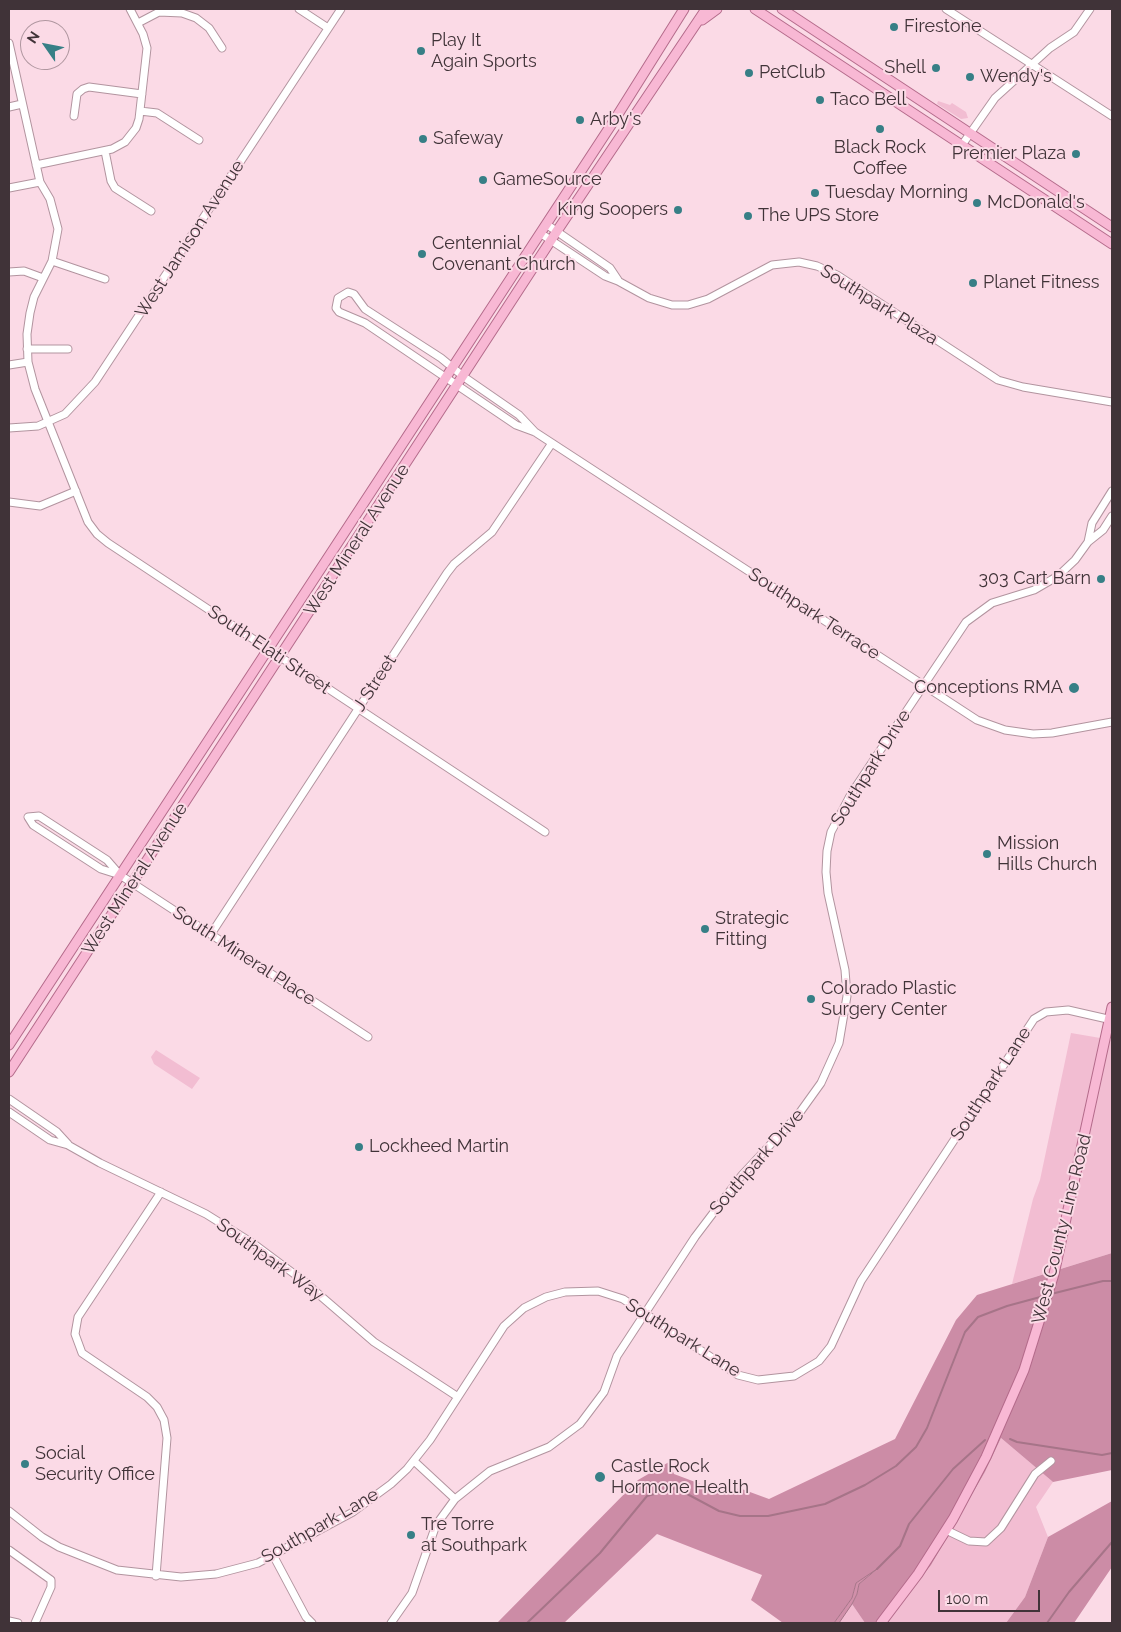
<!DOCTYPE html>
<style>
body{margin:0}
#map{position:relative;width:1121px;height:1632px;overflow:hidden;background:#fbdae6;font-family:Raleway,sans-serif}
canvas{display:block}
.frame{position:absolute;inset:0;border:10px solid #403338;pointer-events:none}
.north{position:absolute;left:20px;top:20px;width:50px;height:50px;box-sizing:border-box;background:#fbdae6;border:1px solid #b097a0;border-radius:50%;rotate:303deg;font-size:14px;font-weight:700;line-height:20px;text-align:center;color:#403338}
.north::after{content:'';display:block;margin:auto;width:18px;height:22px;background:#377f86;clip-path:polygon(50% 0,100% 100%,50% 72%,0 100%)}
.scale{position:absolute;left:938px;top:1590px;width:102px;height:22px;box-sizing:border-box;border:2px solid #403338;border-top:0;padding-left:6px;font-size:15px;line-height:18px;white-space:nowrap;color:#403338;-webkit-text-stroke:4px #fbdae6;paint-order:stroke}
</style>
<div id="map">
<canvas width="1121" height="1632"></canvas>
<div class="frame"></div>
<div class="north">N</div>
<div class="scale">100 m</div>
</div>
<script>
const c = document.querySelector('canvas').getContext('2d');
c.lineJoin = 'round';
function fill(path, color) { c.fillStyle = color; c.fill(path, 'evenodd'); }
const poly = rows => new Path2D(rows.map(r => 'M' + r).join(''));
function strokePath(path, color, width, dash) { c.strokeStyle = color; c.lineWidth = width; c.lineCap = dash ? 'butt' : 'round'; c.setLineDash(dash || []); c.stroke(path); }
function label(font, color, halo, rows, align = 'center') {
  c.font = font + ' Raleway,sans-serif'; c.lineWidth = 4; c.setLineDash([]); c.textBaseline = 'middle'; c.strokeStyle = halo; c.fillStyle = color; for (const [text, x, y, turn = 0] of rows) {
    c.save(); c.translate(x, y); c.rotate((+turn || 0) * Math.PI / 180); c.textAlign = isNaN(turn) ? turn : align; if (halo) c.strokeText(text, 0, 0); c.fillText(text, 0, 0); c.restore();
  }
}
const green = poly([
 [938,101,950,105,952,103,966,112,968,118,961,119,937,104],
 [1071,1033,1112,1040,1112,1253,1012,1284,1033,1199,1040,1180],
 [156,1050,200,1078,192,1089,154,1064,151,1057],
 [1001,1438,1053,1482,1036,1507,1048,1537,1025,1597,1006,1623,886,1623,955,1524,985,1472],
 [852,1604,865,1623,839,1623,845,1611]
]);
const forest = poly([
 [1112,1253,1112,1470,1053,1482,1001,1438,985,1472,931,1565,885,1623,865,1623,852,1604,857,1594,859,1584,876,1570,856,1583,852,1598,834,1623,783,1623,751,1600,762,1575,657,1534,564,1623,497,1623,638,1480,669,1462,674,1474,727,1494,739,1488,769,1499,895,1439,956,1320,977,1295],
 [1112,1501,1112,1567,1074,1623,1006,1623,1025,1597,1048,1537]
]);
const water = poly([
 [877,1569,859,1584,857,1594,852,1604,839,1623,834,1623,852,1598,856,1583,877,1569]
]);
const stream = poly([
 [1051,1294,1103,1281,1112,1281],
 [1010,1439,1017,1442,1102,1455,1112,1453],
 [877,1569,900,1546,909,1524,953,1469,985,1440],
 [527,1623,600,1553,647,1496,676,1488,719,1511,740,1516,768,1516,825,1504,865,1485,896,1466,916,1447,927,1428,965,1332,978,1317,1007,1306,1044,1296],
 [1047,1623,1069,1592,1112,1542]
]);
const minor = poly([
 [299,9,328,28],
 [946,9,1112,116],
 [138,23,159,12,182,13,196,18,209,28,222,48],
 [9,43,40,182,50,199,58,229,52,261,34,297,30,313,27,334,28,362,35,389,88,522,97,534,108,543,545,832],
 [9,107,22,104],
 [140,111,157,113,199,140],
 [74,116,77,94,83,89,89,87,142,94],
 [962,145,995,98,1050,48,1074,32,1090,9],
 [105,151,111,181,115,188,151,211],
 [36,165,112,149,125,142,136,128,139,119,147,48,143,34,130,9],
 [9,188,40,182],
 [546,224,610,268,618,280],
 [540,233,605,276,618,281,649,298,672,305,688,305,708,299,772,265,799,262,817,266,837,275,998,380,1023,387,1112,402],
 [52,261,105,279],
 [9,272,24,271,43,278],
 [27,349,68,349],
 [9,365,28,362],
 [9,428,38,426,65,414,95,382,341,9],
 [535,432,519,415,464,377,441,358,365,309,354,294,348,292,338,298,336,308,339,312,365,323,516,425,535,432,977,720,1005,730,1033,734,1052,733,1112,722],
 [9,502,40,506,76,491],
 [1088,542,1092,523,1112,491],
 [120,875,101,869,33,825,28,817,39,816,107,860,120,875,368,1037],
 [211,934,447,573,454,564,492,532,552,443],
 [9,1099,57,1132,68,1144],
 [9,1112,50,1140,68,1145,100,1163,206,1214,254,1244,301,1279,374,1342,458,1397],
 [414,1461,455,1499],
 [9,1511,42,1537,59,1547,117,1570,181,1577,216,1574,258,1563,353,1512,391,1484,407,1469,430,1440,504,1326,524,1308,546,1297,565,1292,598,1291,623,1299,738,1375,758,1380,794,1376,819,1361,831,1346,861,1281,1034,1019,1046,1012,1068,1010,1112,1020],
 [946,1530,969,1541,986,1542,1001,1528,1035,1474,1051,1461],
 [9,1550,51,1580,51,1587,35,1623],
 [273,1555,306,1617,312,1623],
 [156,1576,167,1438,164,1420,157,1407,147,1397,82,1353,75,1334,78,1317,161,1192],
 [9,1621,18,1623],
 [391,1623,412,1593,436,1525,455,1499,490,1471,549,1447,580,1424,604,1392,617,1356,695,1237,742,1175,798,1115,821,1083,839,1043,847,996,845,970,828,893,826,872,827,851,831,832,851,794,966,622,992,603,1034,590,1058,576,1075,560,1088,542,1103,530,1112,516]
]);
const major = poly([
 [755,9,1112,244],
 [782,9,1112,227],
 [702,20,717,9],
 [9,1045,617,116,684,9],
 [9,1072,557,231,706,9],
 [881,1623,918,1574,953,1519,986,1457,1024,1370,1054,1274,1112,1007]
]);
const markers = [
 [894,27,5,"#377f86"],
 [421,51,5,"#377f86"],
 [936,68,5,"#377f86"],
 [749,73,5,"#377f86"],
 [970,77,5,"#377f86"],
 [820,100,5,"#377f86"],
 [580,120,5,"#377f86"],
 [880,129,5,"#377f86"],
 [423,139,5,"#377f86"],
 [1076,154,5,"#377f86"],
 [483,180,5,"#377f86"],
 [815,193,5,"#377f86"],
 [977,203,5,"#377f86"],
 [678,210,5,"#377f86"],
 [748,216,5,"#377f86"],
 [422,254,5,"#377f86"],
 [973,283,5,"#377f86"],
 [1101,579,5,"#377f86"],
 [1074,688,6,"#377f86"],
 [987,854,5,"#377f86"],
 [705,929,5,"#377f86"],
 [811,999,5,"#377f86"],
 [359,1147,5,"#377f86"],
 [25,1464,5,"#377f86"],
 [600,1477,6,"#377f86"],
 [411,1535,5,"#377f86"]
];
const poiNames = [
 ["Firestone",904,27],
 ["Play It",431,41],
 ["Again Sports",431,62],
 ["Shell",926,68,"right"],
 ["PetClub",759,73],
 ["Wendy's",980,77],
 ["Taco Bell",830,100],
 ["Arby's",590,120],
 ["Safeway",433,139],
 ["Black Rock",880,148,"center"],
 ["Coffee",880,169,"center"],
 ["Premier Plaza",1066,154,"right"],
 ["GameSource",493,180],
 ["Tuesday Morning",825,193],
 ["McDonald's",987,203],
 ["King Soopers",668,210,"right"],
 ["The UPS Store",758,216],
 ["Centennial",432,244],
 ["Covenant Church",432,265],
 ["Planet Fitness",983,283],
 ["303 Cart Barn",1091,579,"right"],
 ["Conceptions RMA",1063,688,"right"],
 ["Mission",997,844],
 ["Hills Church",997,865],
 ["Strategic",715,919],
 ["Fitting",715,940],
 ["Colorado Plastic",821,989],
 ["Surgery Center",821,1010],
 ["Lockheed Martin",369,1147],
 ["Social",35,1454],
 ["Security Office",35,1475],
 ["Castle Rock",611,1467],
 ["Hormone Health",611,1488],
 ["Tre Torre",421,1525],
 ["at Southpark",421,1546]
];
const streetNames = [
 ["West Jamison Avenue",190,239,-57],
 ["Southpark Plaza",879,305,32],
 ["West Mineral Avenue",357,540,-57],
 ["Southpark Terrace",814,614,33],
 ["South Elati Street",269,650,34],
 ["J Street",375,683,-57],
 ["Southpark Drive",871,768,-58],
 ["West Mineral Avenue",135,879,-57],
 ["South Mineral Place",244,956,33],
 ["Southpark Lane",991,1084,-57],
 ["Southpark Drive",757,1162,-49],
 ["West County Line Road",1062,1229,-76],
 ["Southpark Way",270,1260,36],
 ["Southpark Lane",683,1338,32],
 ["Southpark Lane",320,1526,-30]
];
fill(green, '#f2bdd2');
fill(forest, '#cc8ca6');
fill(water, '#d190aa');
strokePath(water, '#a67488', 1);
strokePath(stream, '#a67488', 2);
strokePath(minor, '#b2949f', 9);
strokePath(major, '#b46b8b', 11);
strokePath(minor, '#fff', 7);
strokePath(major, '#f8b8d4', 9);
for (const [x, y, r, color] of markers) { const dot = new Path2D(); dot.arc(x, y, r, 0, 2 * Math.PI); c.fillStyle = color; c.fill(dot); strokePath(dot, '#fbdae6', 2); }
label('18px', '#403338', '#fbdae6', poiNames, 'left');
label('18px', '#403338', '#fbdae6', streetNames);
</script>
